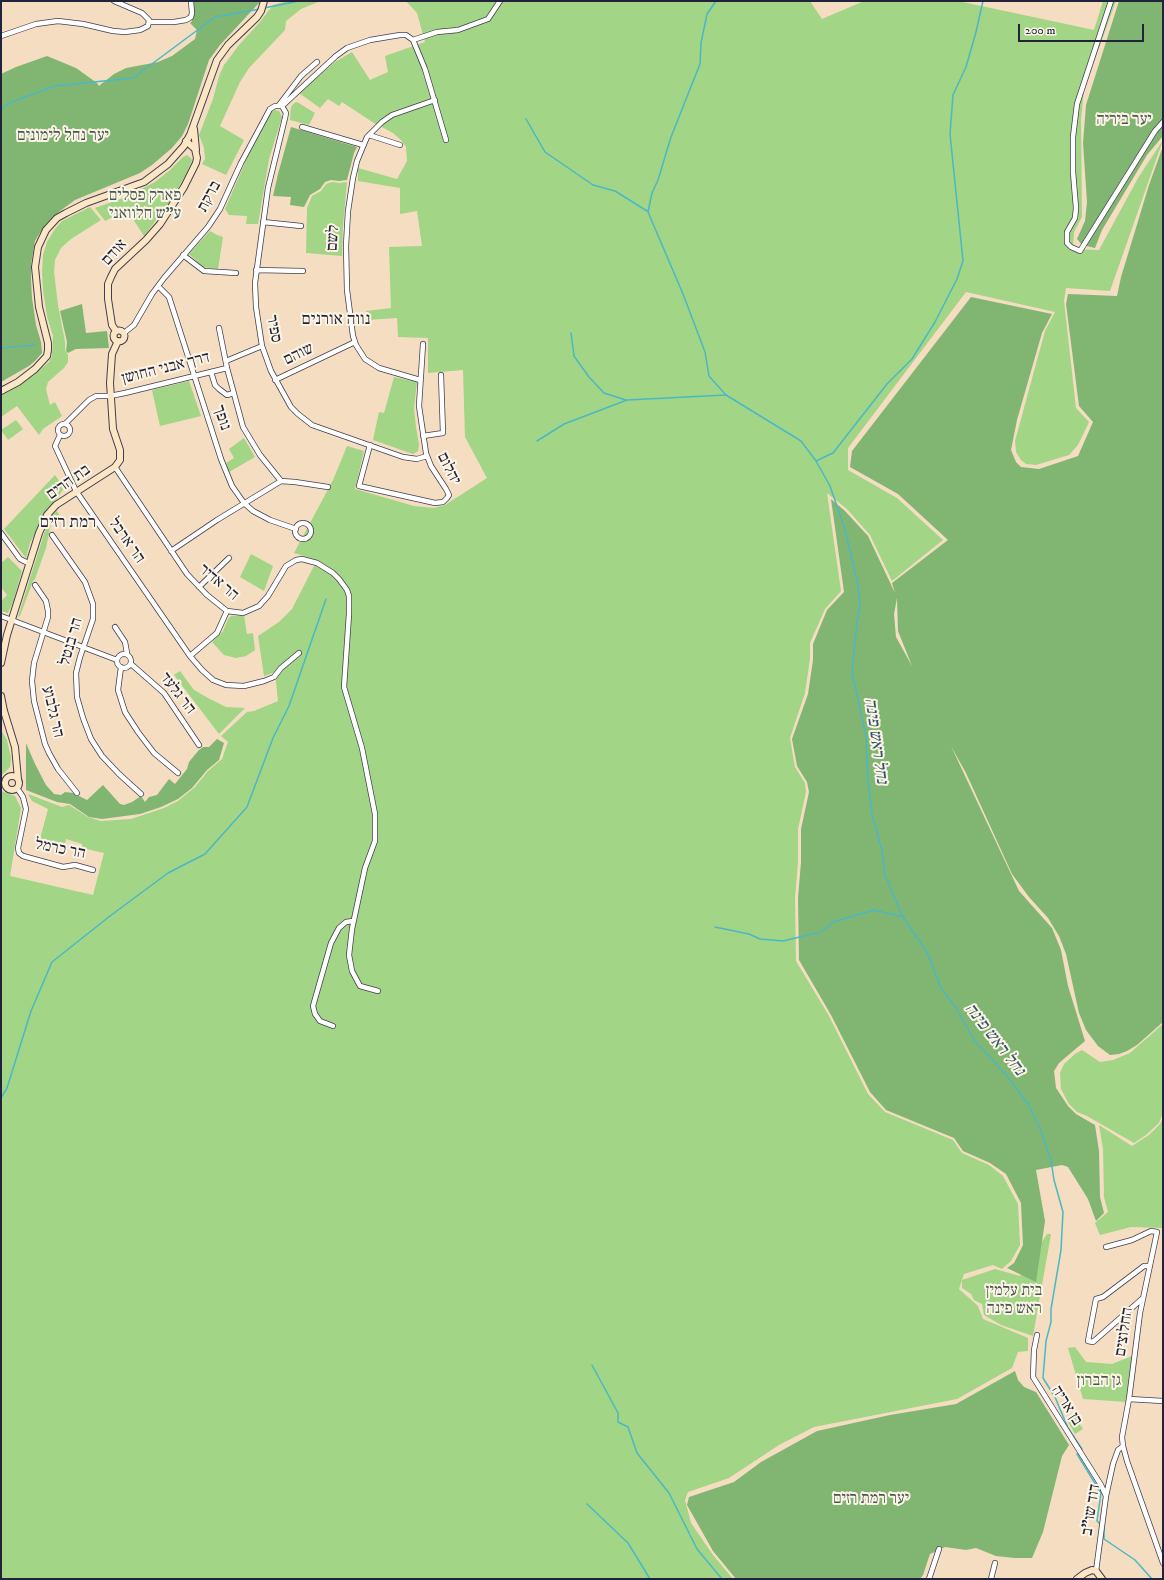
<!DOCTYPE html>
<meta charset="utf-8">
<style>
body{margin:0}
#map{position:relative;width:1164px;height:1580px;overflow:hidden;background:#f4ddc1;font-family:"IM FELL DW Pica",serif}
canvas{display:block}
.frame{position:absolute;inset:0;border:2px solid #22223b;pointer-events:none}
.scale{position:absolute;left:1018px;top:24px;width:126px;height:18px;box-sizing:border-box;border:2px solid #22223b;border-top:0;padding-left:5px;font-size:12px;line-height:14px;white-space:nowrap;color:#22223b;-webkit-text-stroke:3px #fcf5e5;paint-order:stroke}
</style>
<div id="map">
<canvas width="1164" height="1580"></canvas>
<div class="frame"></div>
<div class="scale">200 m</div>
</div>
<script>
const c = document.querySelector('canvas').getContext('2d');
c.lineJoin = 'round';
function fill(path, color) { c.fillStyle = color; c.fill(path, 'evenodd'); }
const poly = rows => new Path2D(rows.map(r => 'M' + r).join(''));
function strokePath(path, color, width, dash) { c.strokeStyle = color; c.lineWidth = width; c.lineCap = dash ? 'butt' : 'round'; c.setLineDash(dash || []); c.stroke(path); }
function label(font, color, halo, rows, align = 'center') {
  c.font = font + ' "IM FELL DW Pica","Frank Ruhl Libre",serif'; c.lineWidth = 4; c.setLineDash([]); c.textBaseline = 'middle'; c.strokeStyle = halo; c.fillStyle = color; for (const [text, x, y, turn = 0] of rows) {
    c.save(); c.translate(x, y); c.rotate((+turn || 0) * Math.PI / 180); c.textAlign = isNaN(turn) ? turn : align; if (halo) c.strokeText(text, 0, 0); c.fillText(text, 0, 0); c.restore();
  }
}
const green = poly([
 [288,1,339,1,318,2,301,9,286,21,285,30,249,68,240,82,220,126,244,140,226,175,202,164,205,159,204,148,199,135,213,99,219,76,224,65,239,45,260,22,273,5],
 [406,1,810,1,822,19,864,1,958,1,1094,30,1103,1,1116,1,1084,89,1081,120,1082,217,1074,232,1073,249,1099,250,1138,178,1163,140,1110,291,1066,288,1064,301,1076,408,1089,422,1078,445,1069,455,1036,465,1026,464,1021,460,1016,452,1015,441,1045,331,1055,312,966,292,848,448,848,470,897,498,943,540,892,581,870,535,847,509,827,493,841,591,825,609,810,643,810,659,805,693,790,738,795,767,805,783,806,792,798,829,798,862,795,898,796,961,829,1016,868,1094,885,1112,953,1140,962,1153,989,1165,1003,1176,1018,1204,1020,1245,1011,1261,1002,1269,993,1265,964,1274,959,1289,978,1306,983,1319,1028,1338,1028,1351,1018,1352,1012,1368,957,1399,814,1427,779,1445,729,1478,688,1492,685,1500,691,1523,713,1555,733,1579,1,1579,1,791,15,796,21,808,10,876,93,895,104,853,82,848,82,844,66,839,65,844,40,839,48,809,32,801,28,794,62,807,69,805,88,817,101,821,131,819,164,808,178,801,195,787,208,771,222,759,228,742,221,736,247,712,254,711,278,701,275,672,264,676,258,636,279,622,292,609,317,560,294,553,333,480,347,446,364,451,355,489,414,506,434,508,445,505,487,478,465,437,463,370,428,373,428,338,398,337,397,318,367,320,366,311,391,308,389,247,422,246,417,211,400,214,400,188,358,181,358,168,397,179,407,161,406,147,401,140,393,133,374,123,342,102,339,106,328,99,320,108,299,93,335,62,352,52,370,80,388,72,385,56,425,42,417,13],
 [297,102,315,113,309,125,290,120,291,107,294,103],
 [275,110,279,111,282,117,269,159,258,224,246,224,247,216,229,215,225,209,250,151,265,122,272,111],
 [187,155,191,158,192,161,185,176,171,200,144,236,127,210,105,221,95,208,126,197,155,182,170,170,183,157],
 [332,182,339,183,347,182,343,225,342,256,306,253,307,208,312,196,321,191,326,184],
 [90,207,101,220,71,239,61,248,55,260,54,272,58,305,65,342,65,350,68,355,68,362,64,368,48,382,46,389,50,405,55,402,62,416,43,429,39,435,17,406,1,417,1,395,34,375,49,362,52,356,53,336,47,316,43,290,42,272,43,255,47,242,55,229,62,221],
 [210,231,217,235,223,237,218,269,203,267,189,254],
 [394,377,417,382,414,408,416,427,419,445,418,451,413,454,373,440,379,412,384,413],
 [189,381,201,416,160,426,152,390],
 [16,420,23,429,8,440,1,430],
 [244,438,255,457,229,472,226,463,234,458,229,449],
 [55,475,64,488,57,499,47,509,30,543,26,558,4,529],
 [57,511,60,516,51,524,46,548,35,579,33,581,20,616,18,617,47,524,53,515],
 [251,554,273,566,264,591,240,577],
 [8,557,22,571,13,602,8,613,1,611,1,601,7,595,1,587,1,563],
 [244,615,247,634,253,633,255,650,246,656,236,658,224,655,212,642,223,631,228,619,231,616],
 [180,671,194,690,210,699,226,707,245,708,219,734,174,675],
 [1,730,7,740,11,758,10,767,1,776],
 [1163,1024,1163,1113,1159,1123,1146,1135,1134,1143,1087,1116,1077,1112,1069,1104,1061,1089,1060,1073,1064,1064,1075,1054,1082,1050,1100,1062,1113,1060,1130,1053],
 [1163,1118,1163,1228,1131,1227,1100,1235,1095,1223,1108,1212,1104,1197,1103,1149,1099,1125,1132,1146,1149,1135,1160,1124],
 [1047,1234,1051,1234,1033,1336,1001,1325,984,1315,982,1304,974,1300,971,1294,962,1288,962,1280,995,1269,1020,1276],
 [1075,1347,1086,1362,1112,1364,1132,1356,1127,1402,1083,1399,1068,1348],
 [1074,1415,1076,1417,1079,1415,1083,1420,1079,1423,1083,1429,1075,1434,1067,1420]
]);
const forest = poly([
 [192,1,259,1,259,3,220,45,209,60,188,124,182,136,172,148,152,165,140,173,75,200,60,211,46,224,39,234,35,241,31,264,31,279,32,298,36,325,41,342,42,353,36,360,29,366,1,382,1,74,16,67,47,56,76,68,97,83,99,86,100,85,114,74,126,68,158,62,172,56,195,39,197,30,190,23,192,21],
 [1119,1,1163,1,1163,136,1147,155,1102,230,1095,248,1082,245,1077,239,1085,221,1087,202,1083,143,1086,105],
 [291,127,357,147,354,153,347,180,339,181,331,180,325,182,320,189,310,195,304,207,290,205,291,197,273,196,278,174],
 [1163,146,1163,1022,1137,1045,1127,1051,1119,1054,1110,1055,1098,1046,1086,1030,1079,1013,1066,954,1059,936,1048,918,1029,897,1012,874,966,773,951,746,1019,891,1052,928,1061,950,1068,986,1085,1041,1059,1063,1054,1071,1056,1088,1068,1106,1076,1114,1095,1125,1099,1151,1100,1197,1104,1213,1096,1221,1088,1199,1068,1167,1062,1165,1036,1170,1045,1221,1036,1282,1007,1268,1014,1263,1023,1245,1021,1203,1006,1174,990,1163,963,1151,954,1138,886,1110,870,1092,831,1015,799,960,798,898,801,862,801,829,809,792,807,782,797,766,792,739,808,694,813,660,813,644,827,610,844,592,831,499,845,511,868,536,895,593,892,583,948,540,898,494,850,467,852,451,971,297,1052,314,1042,333,1029,378,1017,420,1011,450,1016,462,1021,467,1039,469,1078,456,1093,422,1079,406,1066,304,1068,294,1117,296,1121,277,1149,185],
 [897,598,898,631,912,666,896,637,894,614],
 [82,304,86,333,107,331,109,348,76,349,68,353,66,351,67,342,60,311],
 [217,739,224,743,219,760,207,770,192,788,178,799,161,807,140,814,102,819,89,817,70,804,57,802,26,790,26,743,35,764,46,785,54,794,61,795,65,792,73,793,87,800,103,785,120,804,124,805,132,802,141,796,145,802,149,797,157,795,169,779,175,784,187,769,189,762,198,751,203,747,209,747],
 [1015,1371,1018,1380,1024,1387,1036,1392,1069,1445,1062,1456,1043,1532,1032,1558,1014,1558,996,1556,976,1548,966,1550,945,1547,930,1554,923,1575,920,1579,736,1579,713,1551,687,1505,689,1497,734,1482,761,1462,817,1431,890,1415,956,1404]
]);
const stream = poly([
 [716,1,707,14,701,43,700,64,671,137,658,180,652,193,648,212,683,294,705,352,709,376,726,395,801,441,816,461],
 [983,1,976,32,966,67,953,95,950,134,963,261,957,279,935,322,912,359,887,384,833,453,816,461,830,486,845,529,858,585,860,605,857,622,852,672,866,736,868,781,872,814,882,851,885,875,903,917,927,952,941,988,956,1008,974,1040,1008,1077,1028,1104,1041,1131,1051,1160,1054,1180,1063,1212,1061,1250,1051,1309,1051,1322,1046,1341,1043,1378,1055,1397,1068,1428,1082,1449],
 [264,8,299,1],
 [1,110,9,103,55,86,133,78,215,17,260,9],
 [526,119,545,152,593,185,615,191,647,211],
 [571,333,574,356,589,377,604,393,626,400],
 [1,348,35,345],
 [537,441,564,424,627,400,726,395],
 [715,927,749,934,760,939,783,941,821,932,833,922,874,910,903,917],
 [1,1098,7,1088,31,1011,52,962,110,916,168,873,205,854,247,807,273,738,289,706,326,599],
 [592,1365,618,1413,618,1422,628,1427,637,1453,669,1493,697,1549,722,1579],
 [1077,1454,1101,1493,1097,1521,1099,1523],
 [587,1504,628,1543,650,1579],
 [1104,1528,1104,1539,1135,1560,1152,1579]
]);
const street = poly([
 [1111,1,1077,104,1073,137,1073,172,1076,208,1075,218,1067,232,1067,243,1071,247,1080,251,1155,131,1163,122],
 [149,22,174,22,186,20,191,17,192,13,191,1],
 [1,36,36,24,58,21,83,24,113,31,125,32,140,30,148,26,149,20,142,13,114,1],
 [413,40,437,32,458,30,488,19,500,1],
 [279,105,301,76,317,62],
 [282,106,286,113,285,118,268,188,255,283,256,307,262,346,271,371,291,407,298,414,312,425,403,457,417,459,427,456],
 [282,106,336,56,347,48,370,40,400,35,406,35,413,40,425,69,446,140],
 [302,127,363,145],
 [369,135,400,145],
 [263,222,301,226],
 [183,255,204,271,236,273],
 [256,270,303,271],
 [158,286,169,297,221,459,232,486,244,503,253,511,270,520,296,529],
 [219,328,227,368,243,427,260,455,281,481],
 [124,333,134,325,152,294,164,278,208,227,220,209,241,163,270,109,275,106,282,106],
 [226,361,262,346],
 [211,372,215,385,219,389,227,395,234,393],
 [275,380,355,342],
 [420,380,379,368,365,359,356,345,353,336,347,290,346,246,348,211,353,178,357,161,367,137,382,122,392,115,435,100],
 [66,423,89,400,96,396,110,396,125,393,227,368],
 '58 430a6 6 0 1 1 12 0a6 6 0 1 1-12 0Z',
 [60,435,55,446,76,491,190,656,202,670,213,680,226,685,244,686,264,681,274,677,281,668,299,653],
 [423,436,443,433,441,375],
 [370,445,359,486,435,503,443,502,447,498,449,495,446,489,431,466,426,453,419,406,423,344],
 [115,467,187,574,207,595,227,611,243,613,259,606,268,596,286,566,296,560,302,559,317,563,333,573,339,579,347,590,349,596,349,614,344,687,362,748,375,814,375,841,365,868,352,929,349,955,352,971,360,986,378,991],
 '295 531a8 8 0 1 1 16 0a8 8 0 1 1-16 0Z',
 [1,533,20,559,30,564],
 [52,535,85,582,93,604,93,619,80,657,76,673,77,697,83,718,91,739,102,756,119,774,141,794],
 [171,551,217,520,281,481,295,482,328,487],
 [35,585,46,601,48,611,48,617,34,663,32,681,34,701,45,744,49,753,58,769,77,793],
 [199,587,229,558],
 [1,616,117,660],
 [115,627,125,642,127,653],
 '117 661a7 7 0 1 1 14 0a7 7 0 1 1-14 0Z',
 [190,656,217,633,227,611],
 [131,664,164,693,199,745],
 [121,667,118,690,125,712,138,732,154,753,178,773],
 [17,788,23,797,26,809,18,848,19,853,23,856,63,867,75,865,93,870],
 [333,1026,320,1021,315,1014,313,1006,331,943,339,928,346,922,353,921],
 [1106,1247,1132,1240,1151,1231,1157,1232,1140,1313,1129,1399,1122,1437,1123,1446,1127,1461,1163,1563],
 [1143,1298,1093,1342,1088,1341,1096,1299,1103,1297,1144,1266,1150,1266],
 [1037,1335,1034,1350,1033,1377,1101,1485,1106,1496],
 [1129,1399,1163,1401],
 [1096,1571,1106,1496,1113,1464,1118,1450,1123,1446],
 [929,1579,939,1549],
 [991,1579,995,1563]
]);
const secondary = poly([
 [194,129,196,150],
 '113.5 336a5.5 5.5 0 1 1 11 0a5.5 5.5 0 1 1-11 0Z',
 [116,331,112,325,108,299,108,284,111,277,115,269,146,240,160,224,184,187,196,163,197,158,195,149,186,141],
 [1,391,18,382,35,369,47,356,48,350,48,343,39,307,35,267,38,247,46,230,57,218,66,213,86,203,144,182,168,164,184,146,190,135,217,60,228,45,257,17,261,11,264,1],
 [1,663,7,635,39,533,47,515,56,505,115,467,120,460,120,450,113,429,110,383,112,354,118,341],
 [1,696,4,711,15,747,18,779],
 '5 783a7 7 0 1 1 14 0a7 7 0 1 1-14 0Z',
 [1077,1579,1085,1573,1092,1570,1096,1571,1102,1579]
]);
const parkNames = [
 ["יער ביריה",1124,121],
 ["יער נחל לימונים",63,137],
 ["פארק פסלים",145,197],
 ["ע\"ש חלוואני",145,215],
 ["בית עלמין",1014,1292],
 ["ראש פינה",1014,1310],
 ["גן הברון",1099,1382],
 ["יער רמת רזים",871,1500]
];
const streetNames = [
 ["ברקת",210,197,-62],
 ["לשם",334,238,-87],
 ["אודם",115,253,-48],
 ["ספיר",273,329,79],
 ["שוהם",299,355,-26],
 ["דרך אבני החושן",166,369,-14],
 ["נופך",221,418,72],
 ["יהלום",448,469,63],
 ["בת הרים",69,483,-35],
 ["הר ארבל",126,541,55],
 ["הר אדיר",218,583,40],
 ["הר בנטל",72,642,-74],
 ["הר גלעד",177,694,52],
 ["הר גלבוע",52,712,77],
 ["הר כרמל",60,850,11],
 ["החלוצים",1125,1332,-81],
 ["בן אריה",1066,1406,58],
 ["דוד שו\"ב",1092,1510,-81]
];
const neighbourhoodNames = [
 ["נווה אורנים",336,320],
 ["רמת רזים",68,523]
];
const waterNames = [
 ["נחל ראש פינה",875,741,82],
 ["נחל ראש פינה",994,1040,52]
];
fill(green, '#a2d585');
fill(forest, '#81b672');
strokePath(stream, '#4ab8c5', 1.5);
strokePath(street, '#423e4f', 6);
strokePath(secondary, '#423e4f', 8);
strokePath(street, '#fff', 4.5);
strokePath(secondary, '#fce6c4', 6);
label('16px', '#485851', '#fcf5e5', parkNames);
label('16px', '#22223b', '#fcf5e5', streetNames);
label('17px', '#22223b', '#fcf5e5', neighbourhoodNames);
label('italic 17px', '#30566b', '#fcf5e5', waterNames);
</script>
